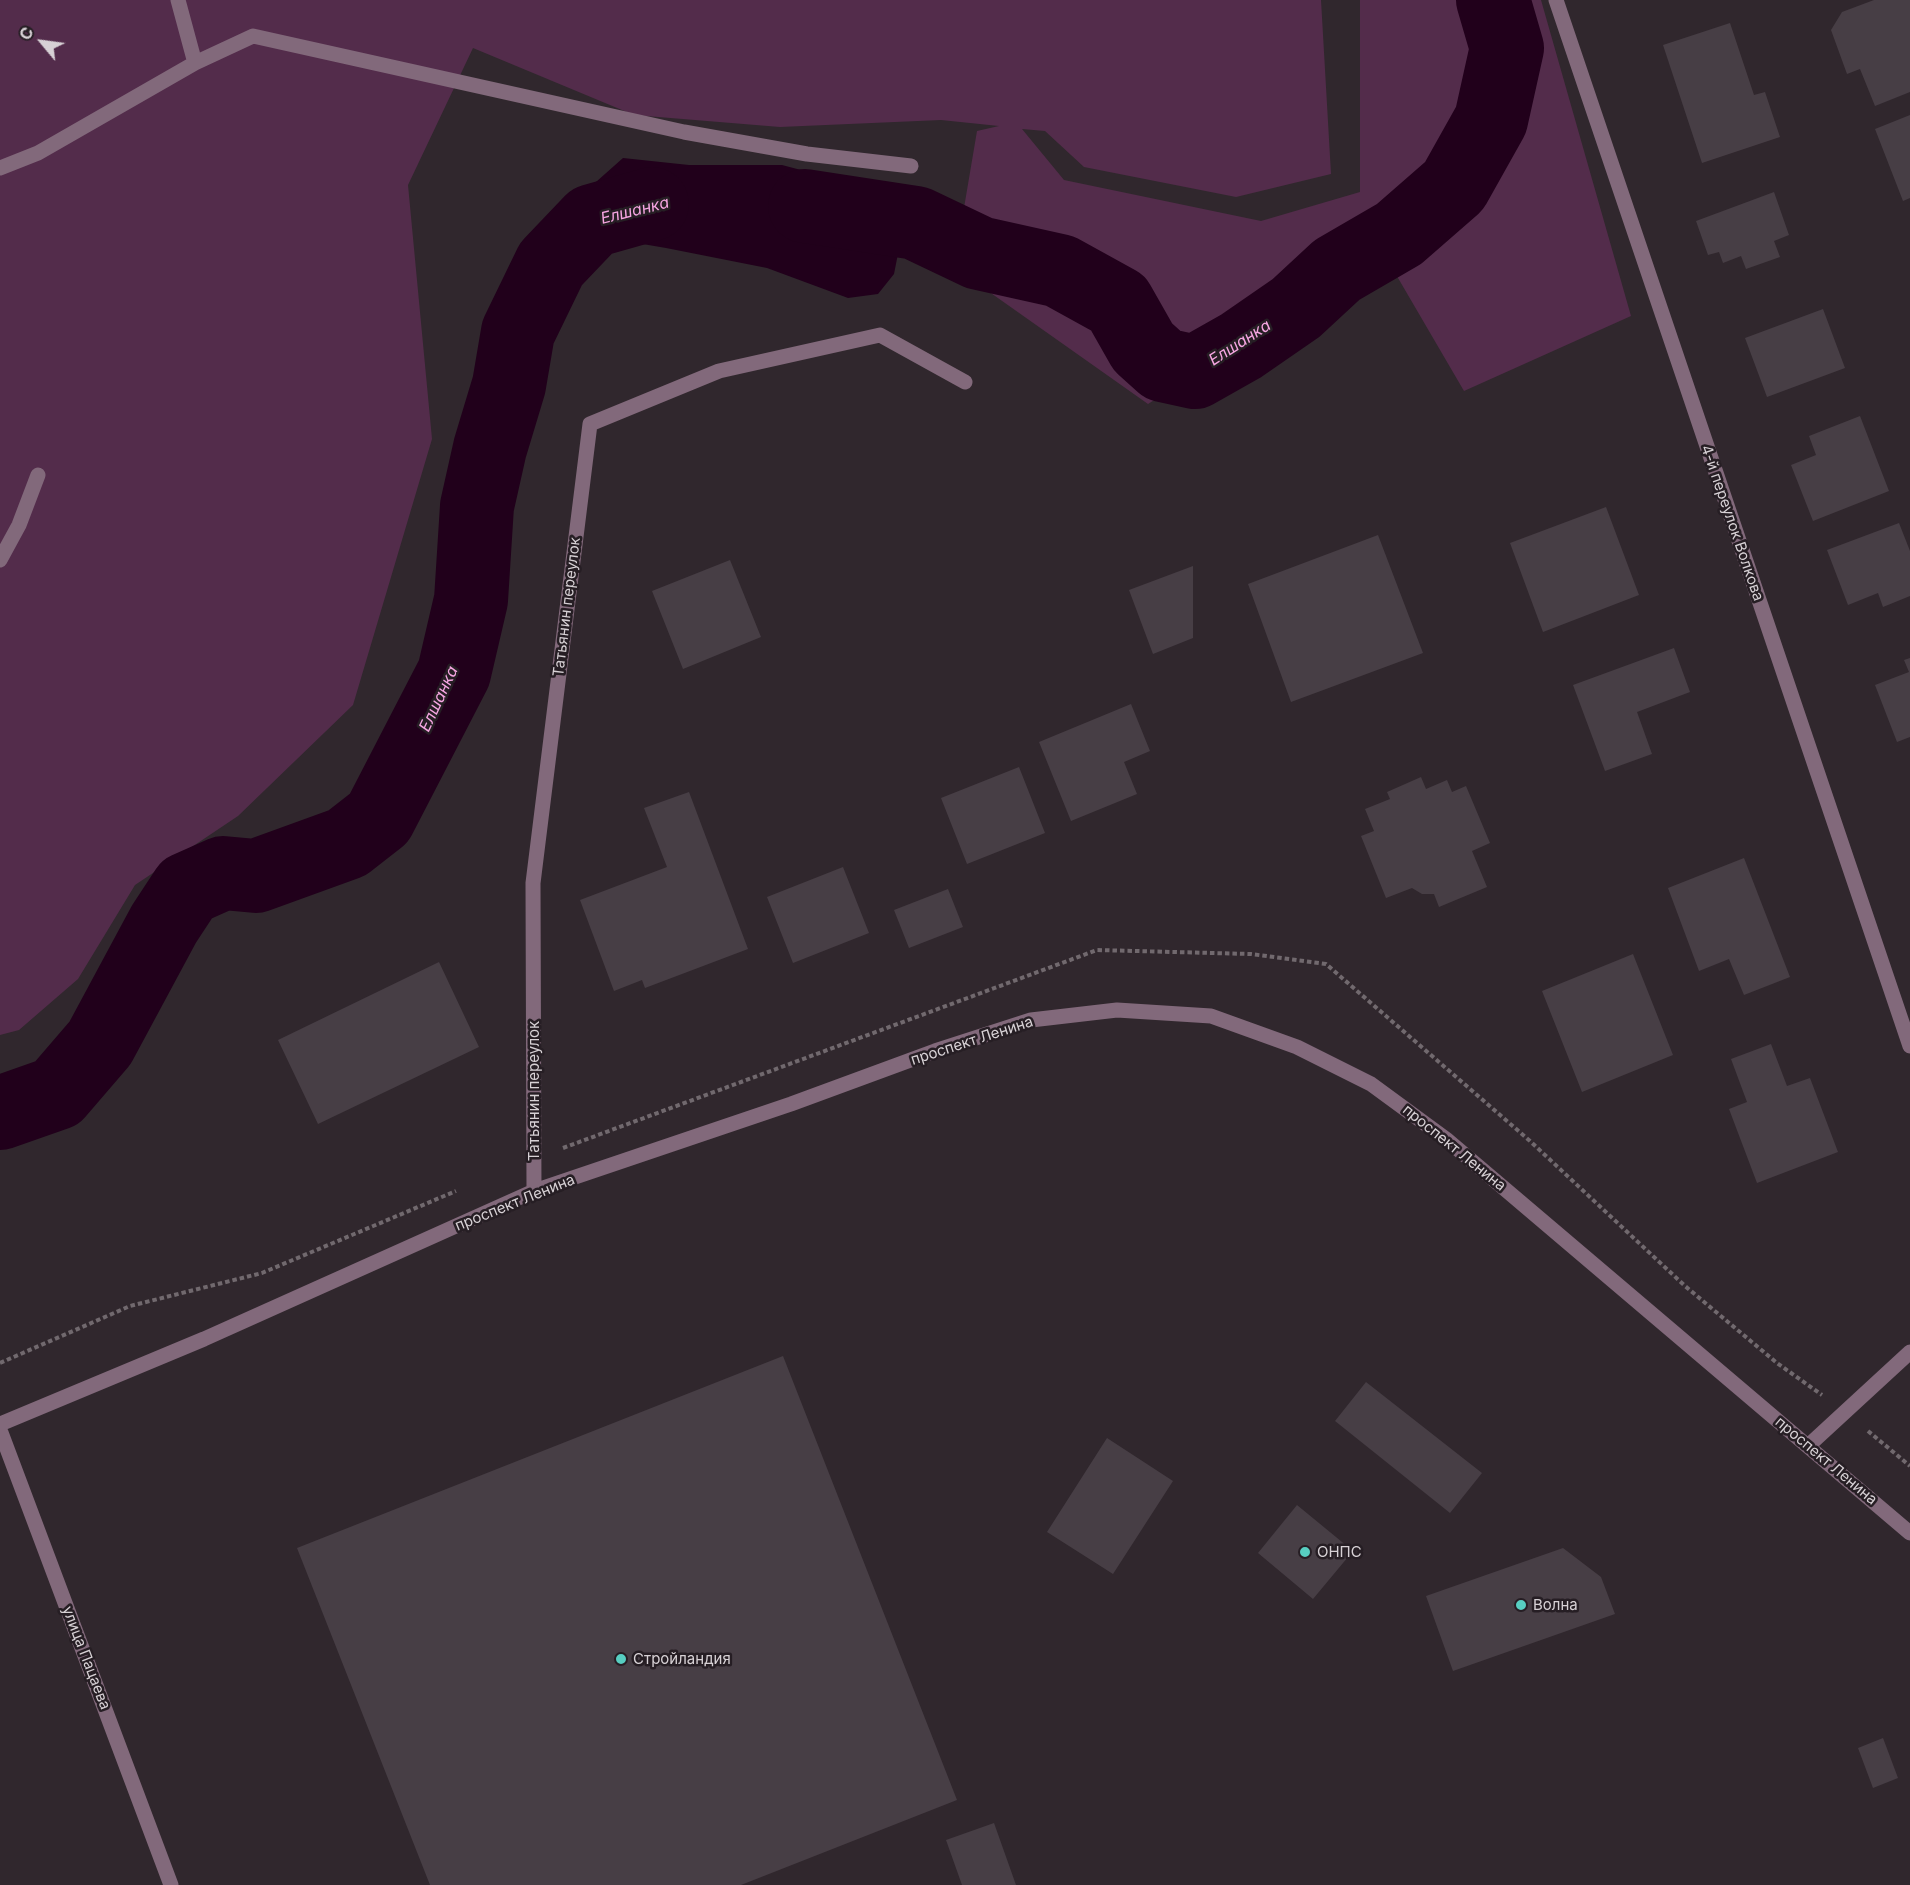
<!DOCTYPE html>
<meta charset="utf-8">
<style>
body{margin:0}
#map{position:relative;width:1910px;height:1885px;overflow:hidden;background:#30272d;font-family:Inter,sans-serif}
canvas{display:block}
.north{position:absolute;left:12px;top:12px;width:60px;height:60px;-webkit-text-stroke:4px #261e24;paint-order:stroke;rotate:299deg;font-size:16px;font-weight:700;line-height:24px;text-align:center;color:#d7d1d5}
.north::after{content:'';display:block;margin:auto;width:21px;height:27px;background:#d7d1d5;clip-path:polygon(50% 0,100% 100%,50% 72%,0 100%)}
</style>
<div id="map">
<canvas width="1910" height="1885"></canvas>
<div class="north">С</div>
</div>
<script>
const c = document.querySelector('canvas').getContext('2d');
c.lineJoin = 'round';
function fill(path, color) { c.fillStyle = color; c.fill(path, 'evenodd'); }
const poly = rows => new Path2D(rows.map(r => 'M' + r).join(''));
function strokePath(path, color, width, dash) { c.strokeStyle = color; c.lineWidth = width; c.lineCap = dash ? 'butt' : 'round'; c.setLineDash(dash || []); c.stroke(path); }
function label(font, color, halo, rows, align = 'center') {
  c.font = font + ' Inter,sans-serif'; c.lineWidth = 5; c.setLineDash([]); c.textBaseline = 'middle'; c.strokeStyle = halo; c.fillStyle = color; for (const [text, x, y, turn = 0] of rows) {
    c.save(); c.translate(x, y); c.rotate((+turn || 0) * Math.PI / 180); c.textAlign = isNaN(turn) ? turn : align; if (halo) c.strokeText(text, 0, 0); c.fillText(text, 0, 0); c.restore();
  }
}
const green = poly([
 [0,0,1321,0,1331,174,1236,197,1084,167,1045,131,1022,129,1064,180,1261,221,1360,192,1360,0,1541,0,1631,316,1464,391,1384,254,1148,404,954,267,977,131,999,126,941,120,780,127,634,115,473,48,408,185,432,439,353,705,238,816,135,885,78,979,19,1030,0,1035]
]);
const water = poly([
 [623,158,689,165,782,165,835,179,875,181,910,193,894,274,878,294,848,298,767,268,666,248,625,241,606,249,576,251,564,248,561,213]
]);
const river = poly([
 [805,206,916,223,979,253,1060,271,1118,303,1143,347,1163,365,1195,372,1241,346,1296,308,1337,270,1399,234,1454,186,1491,120,1507,48,1493,0],
 [0,1113,57,1093,100,1043,164,924,187,889,223,873,256,876,347,843,379,818,454,673,471,600,477,506,490,448,509,385,518,332,551,264,592,221,652,204]
]);
const building = poly([
 [1874,0,1910,0,1910,92,1875,106,1860,69,1847,74,1831,30,1842,12],
 [1730,23,1754,95,1765,92,1780,137,1702,163,1663,45],
 [1910,115,1910,198,1903,201,1875,129],
 [1774,192,1789,235,1774,241,1780,257,1746,269,1741,256,1723,263,1719,252,1708,255,1696,221],
 [1823,309,1845,368,1767,397,1745,338],
 [1860,416,1889,491,1813,521,1791,465,1816,455,1809,436],
 [1606,507,1639,595,1543,632,1510,543],
 [1899,523,1910,551,1910,596,1883,607,1878,593,1848,605,1827,550],
 [1378,535,1423,653,1291,702,1248,584],
 [730,560,761,637,683,669,652,591],
 [1193,566,1193,638,1153,654,1129,590],
 [1674,648,1690,692,1637,712,1652,754,1605,771,1573,685],
 [1910,658,1910,737,1897,742,1875,685,1909,672,1904,660],
 [1131,704,1150,751,1124,762,1137,794,1071,821,1039,742],
 [1019,767,1045,833,967,864,941,798],
 [1421,777,1426,789,1447,780,1452,792,1466,786,1490,843,1472,851,1487,887,1439,907,1434,894,1422,894,1412,888,1386,898,1361,836,1374,831,1365,809,1390,799,1387,792],
 [689,792,748,949,645,988,642,980,614,991,580,900,667,867,644,808],
 [1744,858,1790,977,1744,995,1729,959,1699,971,1668,888],
 [843,867,869,933,793,963,767,897],
 [948,889,963,927,909,948,894,910],
 [1633,954,1673,1055,1582,1092,1542,991],
 [439,962,479,1047,318,1124,278,1040],
 [1771,1044,1787,1086,1810,1078,1838,1152,1757,1183,1729,1109,1747,1102,1731,1059],
 [783,1356,957,1800,741,1885,430,1885,297,1548],
 [1366,1382,1482,1473,1450,1513,1335,1421],
 [1107,1438,1173,1481,1113,1574,1047,1532],
 [1297,1505,1353,1551,1313,1599,1258,1553],
 [1563,1548,1601,1577,1615,1614,1453,1671,1426,1596],
 [1883,1738,1898,1778,1873,1788,1858,1748],
 [994,1823,1016,1885,962,1885,946,1840]
]);
const path = poly([
 [563,1148,1097,950,1251,954,1326,964,1530,1141,1685,1286,1777,1363,1822,1395],
 [0,1363,130,1306,262,1273,456,1191],
 [1868,1431,1910,1466]
]);
const minor = poly([
 [1556,0,1910,1046],
 [195,63,253,36,684,132,807,154,911,166],
 [0,168,38,153,195,63,178,0],
 [0,560,19,525,38,475],
 [534,1191,533,883,590,424,719,371,880,335,965,382],
 [0,1424,204,1339,534,1191,791,1104,935,1051,1031,1020,1117,1010,1211,1016,1297,1047,1371,1084,1446,1139,1910,1533],
 [0,1430,171,1885],
 [1808,1446,1910,1352]
]);
const markers = [
 [1305,1552,6,"#57cec1"],
 [1521,1605,6,"#57cec1"],
 [621,1659,6,"#57cec1"]
];
const streetNames = [
 ["4-й переулок Волкова",1732,523,71],
 ["Татьянин переулок",567,607,-83],
 ["проспект Ленина",972,1041,-18],
 ["Татьянин переулок",534,1091,-90],
 ["проспект Ленина",1454,1148,39],
 ["проспект Ленина",515,1203,-22],
 ["проспект Ленина",1826,1461,40],
 ["улица Пацаева",86,1658,69]
];
const poiNames = [
 ["ОНПС",1317,1552],
 ["Волна",1533,1605],
 ["Стройландия",633,1659]
];
const waterNames = [
 ["Елшанка",635,211,-14],
 ["Елшанка",1240,343,-33],
 ["Елшанка",439,699,-65]
];
fill(green, '#532c4b');
fill(water, '#21001b');
strokePath(river, '#21001b', 74);
fill(building, '#473e45');
strokePath(path, '#71696e', 4, [4.5, 3]);
strokePath(minor, '#82697b', 15);
for (const [x, y, r, color] of markers) { const dot = new Path2D(); dot.arc(x, y, r, 0, 2 * Math.PI); c.fillStyle = color; c.fill(dot); strokePath(dot, '#261e24', 2); }
label('15px', '#d7d1d5', '#261e24', streetNames);
label('15px', '#d7d1d5', '#261e24', poiNames, 'left');
label('italic 16px', '#f6a6e2', '#261e24', waterNames);
</script>
